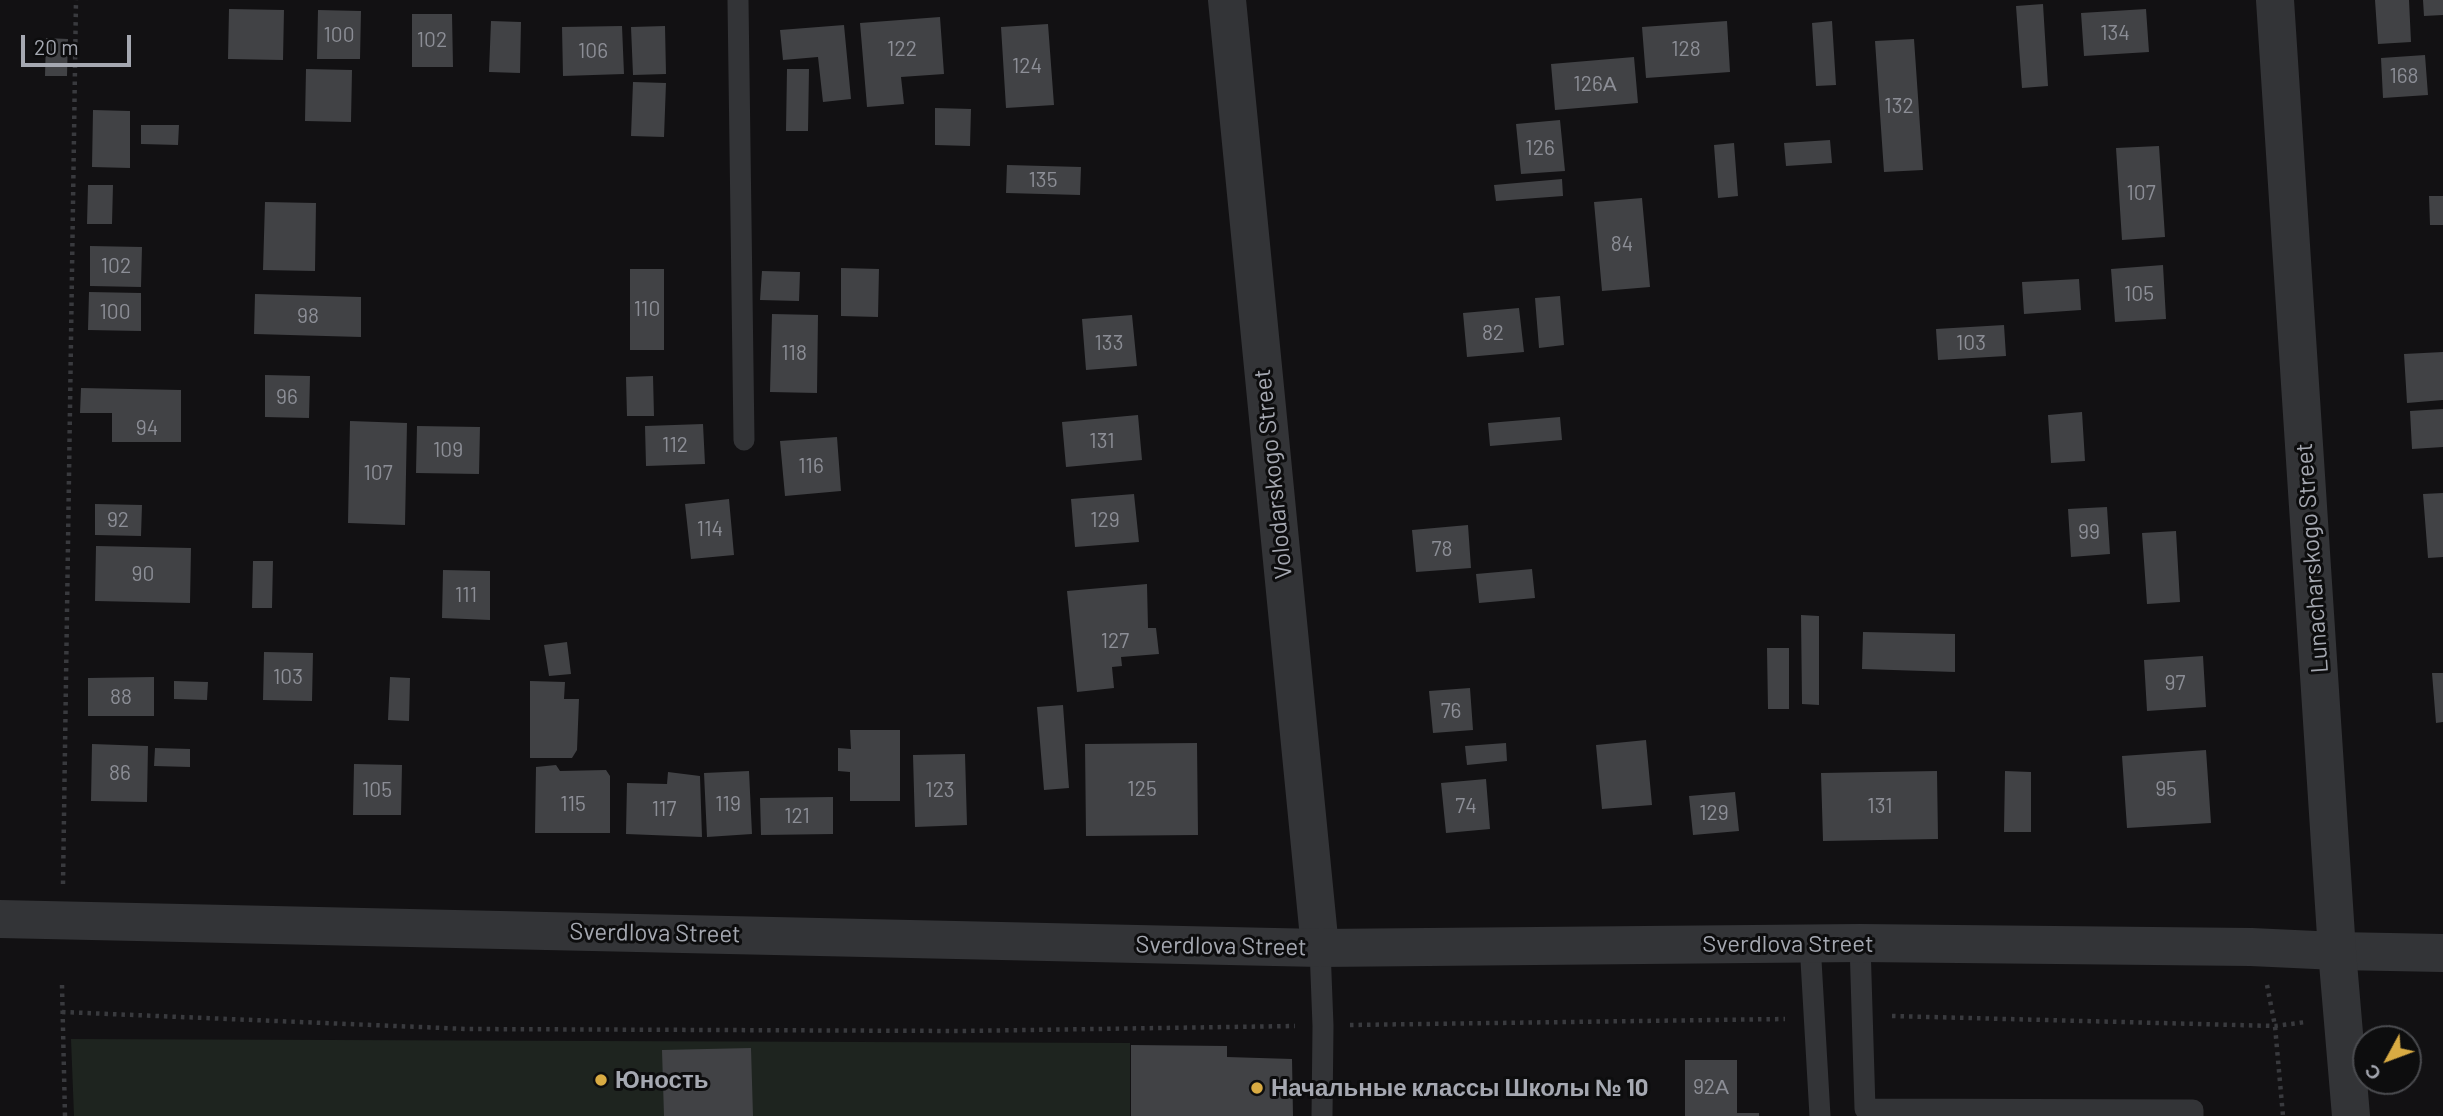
<!DOCTYPE html>
<meta charset="utf-8">
<style>
body{margin:0}
#map{position:relative;width:2443px;height:1116px;overflow:hidden;background:#121113;font-family:Barlow,sans-serif}
canvas{display:block}
.north{position:absolute;left:2352px;top:1025px;width:70px;height:70px;box-sizing:border-box;background:#0d0d0e;border:2px solid #4a4b4f;border-radius:50%;rotate:229deg;font-size:19px;font-weight:700;line-height:28px;text-align:center;color:#a5a8b1}
.north::after{content:'';display:block;margin:auto;width:24px;height:32px;background:#d9ab43;clip-path:polygon(50% 0,100% 100%,50% 72%,0 100%)}
.scale{position:absolute;left:21px;top:35px;width:110px;height:32px;box-sizing:border-box;border:4px solid #a5a8b1;border-top:0;padding-left:9px;font-size:21px;line-height:24px;white-space:nowrap;color:#a5a8b1;-webkit-text-stroke:5px #0d0d0e;paint-order:stroke}
</style>
<div id="map">
<canvas width="2443" height="1116"></canvas>
<div class="north">С</div>
<div class="scale">20 m</div>
</div>
<script>
const c = document.querySelector('canvas').getContext('2d');
c.lineJoin = 'round';
function fill(path, color) { c.fillStyle = color; c.fill(path, 'evenodd'); }
const poly = rows => new Path2D(rows.map(r => 'M' + r).join(''));
function strokePath(path, color, width, dash) { c.strokeStyle = color; c.lineWidth = width; c.lineCap = dash ? 'butt' : 'round'; c.setLineDash(dash || []); c.stroke(path); }
function label(font, color, halo, rows, align = 'center') {
  c.font = font + ' Barlow,sans-serif'; c.lineWidth = 6; c.setLineDash([]); c.textBaseline = 'middle'; c.strokeStyle = halo; c.fillStyle = color; for (const [text, x, y, turn = 0] of rows) {
    c.save(); c.translate(x, y); c.rotate((+turn || 0) * Math.PI / 180); c.textAlign = isNaN(turn) ? turn : align; if (halo) c.strokeText(text, 0, 0); c.fillText(text, 0, 0); c.restore();
  }
}
const green = poly([
 [71,1039,1130,1043,1130,1116,74,1116]
]);
const building = poly([
 [2375,0,2409,0,2411,42,2378,44],
 [2423,0,2443,0,2443,15,2424,16],
 [2043,4,2048,86,2022,88,2016,6],
 [229,9,284,10,283,60,228,59],
 [2146,9,2149,52,2084,56,2081,13],
 [318,10,361,11,360,59,317,59],
 [412,14,452,14,453,67,412,67],
 [940,17,944,74,901,77,904,104,867,107,860,23],
 [491,21,521,22,520,73,489,72],
 [1727,21,1730,72,1646,78,1642,27],
 [1832,21,1836,85,1816,86,1812,23],
 [1048,24,1054,105,1006,108,1001,27],
 [844,25,851,99,823,102,818,57,783,60,780,30],
 [622,26,624,74,563,76,562,27],
 [665,26,666,74,633,75,631,27],
 [46,38,68,39,67,76,45,76],
 [1914,39,1923,170,1884,172,1875,41],
 [2425,55,2428,95,2383,98,2381,58],
 [1634,57,1638,103,1555,110,1551,64],
 [306,69,352,70,351,122,305,121],
 [787,69,809,69,808,131,786,131],
 [633,82,666,83,664,137,631,136],
 [935,108,971,109,970,146,935,145],
 [93,110,130,111,130,168,92,167],
 [1560,120,1565,171,1521,174,1516,124],
 [141,125,179,125,178,145,141,144],
 [1830,140,1832,163,1786,166,1784,143],
 [1734,143,1738,196,1718,198,1714,145],
 [2159,146,2165,237,2122,240,2116,148],
 [1007,165,1081,167,1080,195,1006,193],
 [1562,179,1563,196,1496,201,1494,185],
 [88,185,113,185,112,224,87,224],
 [2429,196,2443,196,2443,225,2430,225],
 [1642,198,1650,287,1602,291,1594,202],
 [265,202,316,203,315,271,263,270],
 [90,246,142,247,141,287,90,286],
 [2163,265,2166,319,2115,322,2111,269],
 [841,268,879,269,878,317,841,316],
 [630,269,664,269,664,350,630,350],
 [762,271,800,272,799,301,760,300],
 [2079,279,2081,310,2024,314,2022,282],
 [89,292,141,293,141,331,88,330],
 [255,294,361,297,361,337,254,334],
 [1560,296,1564,345,1539,348,1535,298],
 [1519,308,1524,352,1467,357,1463,313],
 [772,314,818,315,817,393,770,392],
 [1132,315,1137,366,1086,370,1082,319],
 [2004,325,2006,356,1938,360,1936,329],
 [2443,352,2443,400,2407,403,2404,354],
 [265,375,310,376,309,418,265,417],
 [653,376,654,416,627,416,626,377],
 [81,388,181,390,181,442,112,442,112,413,80,413],
 [2443,409,2443,447,2412,449,2410,411],
 [2082,412,2085,461,2051,463,2048,415],
 [1138,415,1142,460,1066,467,1062,422],
 [1560,417,1562,440,1490,446,1488,423],
 [350,421,407,423,405,525,348,523],
 [703,424,705,464,646,466,645,426],
 [417,426,480,427,479,474,416,473],
 [837,437,841,491,785,496,780,441],
 [2443,493,2443,557,2428,558,2423,494],
 [1134,494,1139,542,1075,547,1071,499],
 [729,499,734,555,691,559,685,504],
 [95,504,142,505,141,536,95,535],
 [2107,507,2110,554,2071,557,2068,509],
 [1468,525,1471,568,1416,572,1412,530],
 [2176,531,2180,602,2147,604,2142,533],
 [96,546,191,548,190,603,95,601],
 [253,561,273,561,272,608,252,608],
 [1532,569,1535,598,1479,603,1476,574],
 [443,570,490,571,490,620,442,618],
 [1147,584,1148,628,1156,628,1159,654,1121,657,1122,666,1112,667,1114,688,1077,692,1067,591],
 [1801,615,1819,616,1819,705,1802,704],
 [1863,632,1955,634,1955,672,1862,669],
 [567,642,571,674,549,676,544,645],
 [1767,648,1789,648,1789,709,1768,709],
 [264,652,313,653,312,701,263,700],
 [2203,656,2206,707,2147,711,2144,660],
 [2432,673,2443,673,2443,722,2436,723],
 [154,677,154,716,88,716,88,678],
 [390,677,410,678,409,721,388,720],
 [174,681,208,682,207,700,174,699],
 [530,681,565,682,564,699,579,699,577,750,572,758,530,758],
 [1470,688,1473,730,1433,733,1429,691],
 [1063,705,1069,788,1044,790,1037,707],
 [850,730,900,730,900,801,850,801,850,772,838,771,838,748,851,749],
 [1646,740,1652,805,1602,809,1596,745],
 [1197,743,1198,835,1086,836,1085,744],
 [1506,743,1507,761,1467,765,1465,746],
 [92,744,148,746,147,802,91,801],
 [155,748,190,749,190,767,154,766],
 [2206,750,2211,823,2127,828,2122,756],
 [965,754,967,825,915,827,913,755],
 [354,764,402,765,401,815,353,815],
 [556,765,560,771,606,770,610,776,610,833,535,833,536,767],
 [749,771,752,834,707,837,704,773],
 [1937,771,1938,839,1823,841,1821,773],
 [2005,771,2031,772,2031,832,2004,832],
 [668,772,700,776,702,837,626,834,627,783,667,784],
 [1486,779,1490,829,1446,833,1441,783],
 [1735,792,1739,831,1693,835,1689,796],
 [833,797,833,834,761,835,760,798],
 [1131,1045,1227,1046,1227,1057,1292,1059,1293,1116,1131,1116],
 [751,1048,753,1116,664,1116,662,1050],
 [1685,1060,1737,1060,1737,1113,1759,1113,1759,1116,1685,1116]
]);
const path = poly([
 [63,884,76,0],
 [62,985,65,1116],
 [2267,985,2275,1026,2283,1116],
 [62,1012,467,1029,960,1031,1295,1026],
 [1892,1016,2275,1026,2306,1022],
 [1350,1025,1785,1019]
]);
const service = poly([
 [738,0,744,440],
 [1810,943,1820,1116],
 [1860,943,1865,1109,2193,1110,2193,1116],
 [1320,948,1323,1026,1322,1116]
]);
const minor = poly([
 [1227,0,1320,948],
 [2337,951,2443,953]
]);
const tertiary = poly([
 [2275,0,2337,951,2351,1116],
 [0,919,1320,948,1860,943,2251,947,2337,951]
]);
const markers = [
 [601,1080,7,"#d9ab43"],
 [1257,1088,7,"#d9ab43"]
];
const numberNames = [
 ["134",2115,33],
 ["100",339,35],
 ["102",432,40],
 ["122",902,49],
 ["128",1686,49],
 ["106",593,51],
 ["124",1027,66],
 ["168",2404,76],
 ["126А",1595,84],
 ["132",1899,106],
 ["126",1540,148],
 ["135",1043,180],
 ["107",2141,193],
 ["84",1622,244],
 ["102",116,266],
 ["105",2139,294],
 ["110",647,309],
 ["100",115,312],
 ["98",308,316],
 ["82",1493,333],
 ["133",1109,343],
 ["103",1971,343],
 ["118",794,353],
 ["96",287,397],
 ["94",147,428],
 ["131",1102,441],
 ["112",675,445],
 ["109",448,450],
 ["116",811,466],
 ["107",378,473],
 ["92",118,520],
 ["129",1105,520],
 ["114",710,529],
 ["99",2089,532],
 ["78",1442,549],
 ["90",143,574],
 ["111",466,595],
 ["127",1115,641],
 ["103",288,677],
 ["97",2175,683],
 ["88",121,697],
 ["76",1451,711],
 ["86",120,773],
 ["125",1142,789],
 ["95",2166,789],
 ["105",377,790],
 ["123",940,790],
 ["115",573,804],
 ["119",728,804],
 ["74",1466,806],
 ["131",1880,806],
 ["117",664,809],
 ["129",1714,813],
 ["121",797,816],
 ["92А",1711,1087]
];
const streetNames = [
 ["Volodarskogo Street",1273,474,-96],
 ["Lunacharskogo Street",2312,558,-94],
 ["Sverdlova Street",655,933,1],
 ["Sverdlova Street",1788,944],
 ["Sverdlova Street",1221,946,1]
];
const poiNames = [
 ["Юность",615,1080],
 ["Начальные классы Школы № 10",1271,1088]
];
fill(green, '#1e241f');
fill(building, '#414245');
strokePath(path, '#393a3e', 4.5, [3.5, 5]);
strokePath(service, '#333437', 21);
strokePath(minor, '#333437', 38);
strokePath(tertiary, '#333437', 38);
for (const [x, y, r, color] of markers) { const dot = new Path2D(); dot.arc(x, y, r, 0, 2 * Math.PI); c.fillStyle = color; c.fill(dot); strokePath(dot, '#0d0d0e', 2.5); }
label('21px', '#8c8e96', null, numberNames);
label('24px', '#a5a8b1', '#0d0d0e', streetNames);
label('bold 24px', '#a5a8b1', '#0d0d0e', poiNames, 'left');
</script>
